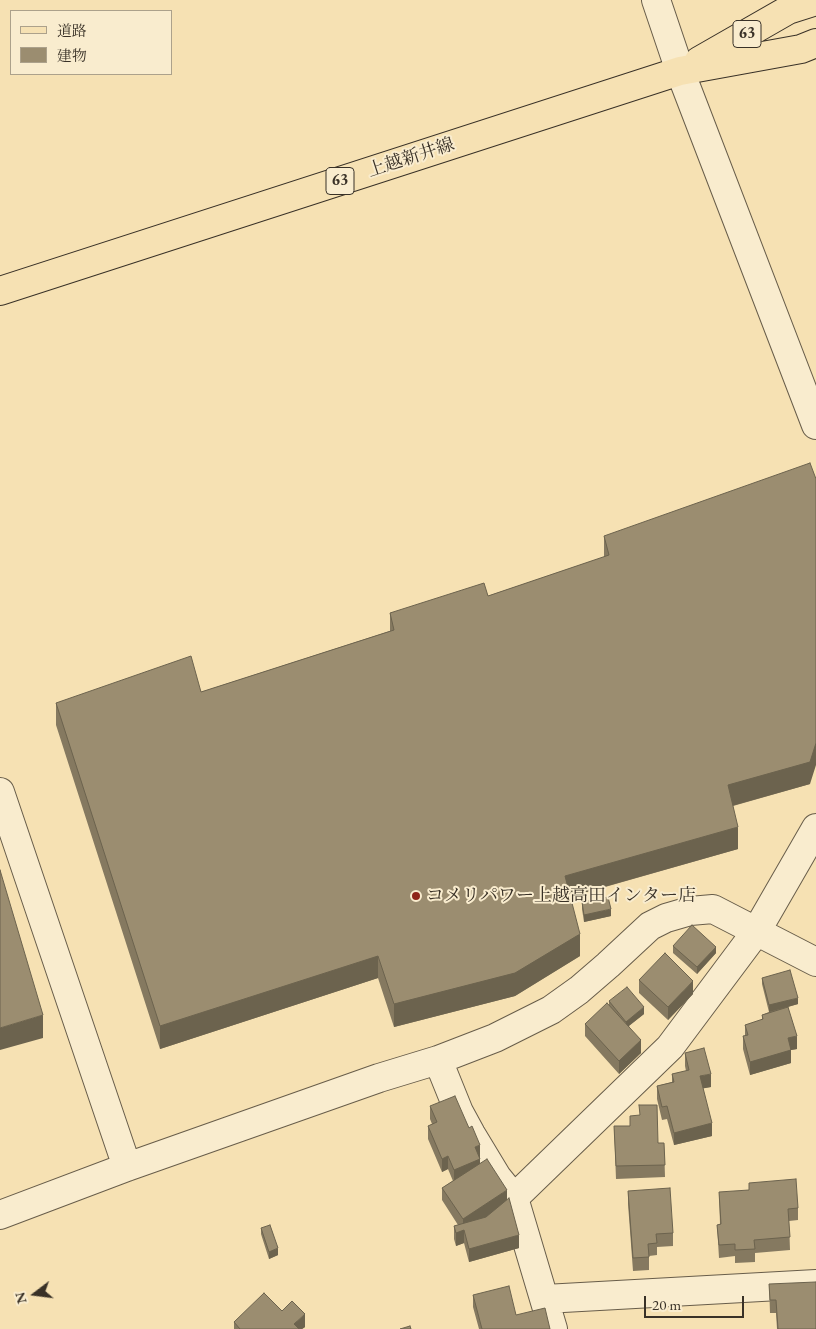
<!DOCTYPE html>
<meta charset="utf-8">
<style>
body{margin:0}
#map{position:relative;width:816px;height:1329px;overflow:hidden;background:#f6e1b3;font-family:"EB Garamond","Noto Serif JP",serif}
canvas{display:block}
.legend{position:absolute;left:10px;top:10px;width:162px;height:65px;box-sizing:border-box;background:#f9ecce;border:1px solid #aca18b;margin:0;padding:6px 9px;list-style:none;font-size:15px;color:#393127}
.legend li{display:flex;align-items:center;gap:10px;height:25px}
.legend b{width:25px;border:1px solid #aca18b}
.north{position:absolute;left:10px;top:1269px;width:50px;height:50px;-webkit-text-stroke:4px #f9ecce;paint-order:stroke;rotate:255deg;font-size:14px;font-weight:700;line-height:20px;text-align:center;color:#393127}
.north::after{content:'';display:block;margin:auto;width:18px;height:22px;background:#393127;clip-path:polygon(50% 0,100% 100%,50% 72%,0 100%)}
.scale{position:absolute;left:644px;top:1296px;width:100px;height:22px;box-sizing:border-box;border:2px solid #393127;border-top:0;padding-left:6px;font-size:15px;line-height:18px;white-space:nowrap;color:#393127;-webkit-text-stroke:4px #f9ecce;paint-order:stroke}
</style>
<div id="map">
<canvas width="816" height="1329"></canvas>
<ul class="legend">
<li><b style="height:6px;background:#f6e1b3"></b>道路</li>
<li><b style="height:14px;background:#9b8d70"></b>建物</li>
</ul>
<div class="north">N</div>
<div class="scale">20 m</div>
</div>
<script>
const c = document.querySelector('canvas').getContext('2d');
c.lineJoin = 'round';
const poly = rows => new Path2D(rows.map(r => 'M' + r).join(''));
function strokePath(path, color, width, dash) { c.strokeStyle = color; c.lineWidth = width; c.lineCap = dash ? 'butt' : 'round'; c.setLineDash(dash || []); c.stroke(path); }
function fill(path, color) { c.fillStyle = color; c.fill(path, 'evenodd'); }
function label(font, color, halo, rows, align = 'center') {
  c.font = font + ' "EB Garamond","Noto Serif JP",serif'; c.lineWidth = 4; c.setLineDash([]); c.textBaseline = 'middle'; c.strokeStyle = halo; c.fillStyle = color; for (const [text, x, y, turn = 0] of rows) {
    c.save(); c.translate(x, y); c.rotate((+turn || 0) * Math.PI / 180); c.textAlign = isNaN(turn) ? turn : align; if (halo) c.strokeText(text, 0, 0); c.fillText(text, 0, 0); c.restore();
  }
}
const minor = poly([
 [656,0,680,71,816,425],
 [0,792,127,1167],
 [438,1060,459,1112,471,1134,497,1177,514,1198,553,1329],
 [514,1198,670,1047,756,932,816,828],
 [0,1215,127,1167,379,1078,438,1060,495,1038,551,1010,579,990,608,965,650,926,666,918,690,911,713,909,816,962],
 [545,1299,816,1284]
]);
const major = poly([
 [699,61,788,10,816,1],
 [0,291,680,71,801,49,816,43]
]);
const wall = poly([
 [604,536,810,784,733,806,738,849,570,897,580,956,515,996,394,1027,378,978,160,1049,56,725,56,703,201,692,390,631,390,613,488,596,604,557],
 [582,902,611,916,584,922,582,909],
 [673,946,716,953,697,974,673,953],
 [762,978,798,1004,788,1007,797,1049,791,1050,791,1063,750,1075,743,1049,743,1036,745,1036,745,1025,762,1020,762,1015,769,1012,762,984],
 [639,980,693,994,668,1020,639,993],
 [609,1001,644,1014,629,1026,641,1053,619,1074,585,1036,585,1024,609,1005],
 [685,1053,711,1087,703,1088,712,1136,674,1145,667,1119,662,1120,657,1099,657,1086,672,1082,672,1074,686,1071,685,1066],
 [430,1106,480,1158,480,1163,507,1200,519,1248,469,1262,464,1243,456,1246,454,1239,454,1226,458,1225,442,1200,442,1188,453,1181,448,1169,442,1172,428,1139,428,1126,432,1124,430,1119],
 [630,1116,658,1143,664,1143,665,1177,616,1179,614,1126,630,1126],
 [628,1191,673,1233,673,1246,657,1247,657,1255,649,1256,649,1270,633,1271,628,1204],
 [719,1192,798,1208,798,1220,789,1221,790,1250,755,1253,755,1262,735,1263,735,1256,719,1258,717,1225,720,1224],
 [261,1228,278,1255,269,1259,261,1234],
 [769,1284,816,1329,777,1329,776,1313,770,1313],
 [473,1295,516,1315,550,1329,479,1329,473,1307],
 [282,1311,305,1327,302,1329,234,1329,234,1322]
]);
const shadedWall = poly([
 [816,743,816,765,810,784,728,807,728,785],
 [738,827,738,849,565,898,565,876],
 [611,909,611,916,584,922,584,915],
 [580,934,580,956,515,996,394,1027,394,1004],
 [716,947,716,953,697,974,697,967],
 [378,956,378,978,160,1049,160,1026],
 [693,981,693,994,668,1020,668,1007],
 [798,998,798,1004,769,1012,769,1005],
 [644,1007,644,1014,626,1028,626,1022],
 [43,1015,43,1038,0,1050,0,1028],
 [797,1036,797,1049,791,1050,791,1063,750,1075,750,1062,788,1038],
 [641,1040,641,1053,619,1074,619,1061],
 [711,1074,711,1087,700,1089,700,1076],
 [712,1123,712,1136,674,1145,674,1133],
 [480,1145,480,1158,475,1160,475,1147],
 [448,1156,448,1169,442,1172,442,1159],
 [480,1159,480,1172,454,1183,454,1170],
 [507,1190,507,1203,464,1232,464,1243,456,1246,456,1233,463,1230,463,1219],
 [519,1235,519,1248,469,1262,469,1249],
 [278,1248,278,1255,269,1259,269,1252],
 [305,1314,305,1327,302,1329,294,1329,294,1324]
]);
const building = poly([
 [810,463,816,479,816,743,810,762,728,785,738,827,565,876,580,934,515,973,394,1004,378,956,160,1026,56,703,191,656,201,692,394,630,390,613,484,583,488,596,609,555,604,536,810,463],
 [0,870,43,1015,0,1028,0,870],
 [608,897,611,909,584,915,582,902,608,897],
 [692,925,716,947,697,967,673,946,692,925],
 [665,953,693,981,668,1007,639,980,665,953],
 [790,970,798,998,769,1005,762,978,790,970],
 [627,987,644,1007,626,1022,609,1001,627,987],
 [607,1003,641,1040,619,1061,585,1024,607,1003],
 [788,1007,797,1036,788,1038,791,1050,750,1062,743,1036,748,1035,745,1025,763,1019,762,1015,788,1007],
 [704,1048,711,1074,700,1076,712,1123,674,1133,667,1106,662,1107,657,1086,674,1082,672,1074,689,1070,685,1053,704,1048],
 [455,1096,469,1128,472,1126,480,1145,475,1147,480,1159,454,1170,448,1156,442,1159,428,1126,437,1122,430,1106,455,1096],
 [639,1105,657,1105,658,1143,664,1143,665,1165,616,1166,614,1126,630,1126,630,1116,640,1115,639,1105],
 [487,1159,507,1190,463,1219,442,1188,487,1159],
 [796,1179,798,1208,788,1209,790,1237,754,1240,755,1249,735,1250,735,1244,719,1245,717,1225,721,1224,719,1192,749,1190,749,1183,796,1179],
 [670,1188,673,1233,656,1234,657,1243,648,1244,649,1257,633,1258,628,1191,670,1188],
 [509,1198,519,1235,469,1249,464,1230,456,1233,454,1226,486,1217,509,1198],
 [270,1225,278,1248,269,1252,261,1228,270,1225],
 [816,1282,816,1329,778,1329,776,1300,770,1300,769,1284,816,1282],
 [509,1286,516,1315,545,1308,550,1329,482,1329,473,1295,509,1286],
 [264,1293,282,1311,292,1301,305,1314,294,1324,299,1329,240,1329,234,1322,264,1293],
 [410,1326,411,1329,400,1329,410,1326]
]);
const markers = [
 [416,896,5,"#8f2418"]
];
const shields = [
 [747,34,28],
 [340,181,28]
];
const shieldNames = [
 ["63",747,34],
 ["63",340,181]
];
const streetNames = [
 ["上越新井線",411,158,-18]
];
const poiNames = [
 ["コメリパワー上越高田インター店",426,896]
];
strokePath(minor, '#685d4a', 30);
strokePath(major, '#393127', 30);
strokePath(minor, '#f9ecce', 28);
strokePath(major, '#f6e1b3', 28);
fill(wall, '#857960');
fill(shadedWall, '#6c634e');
fill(building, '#9b8d70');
strokePath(building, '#6c634e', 1);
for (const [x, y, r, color] of markers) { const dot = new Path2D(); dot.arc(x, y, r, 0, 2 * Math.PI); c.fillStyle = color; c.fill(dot); strokePath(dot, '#f9ecce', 2); }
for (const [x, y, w] of shields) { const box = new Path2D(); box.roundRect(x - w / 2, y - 13.5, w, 27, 4); c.fillStyle = '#f9ecce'; c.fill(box); strokePath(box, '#393127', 1); }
label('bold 16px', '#393127', null, shieldNames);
label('18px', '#393127', '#f9ecce', streetNames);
label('18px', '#393127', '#f9ecce', poiNames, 'left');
</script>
